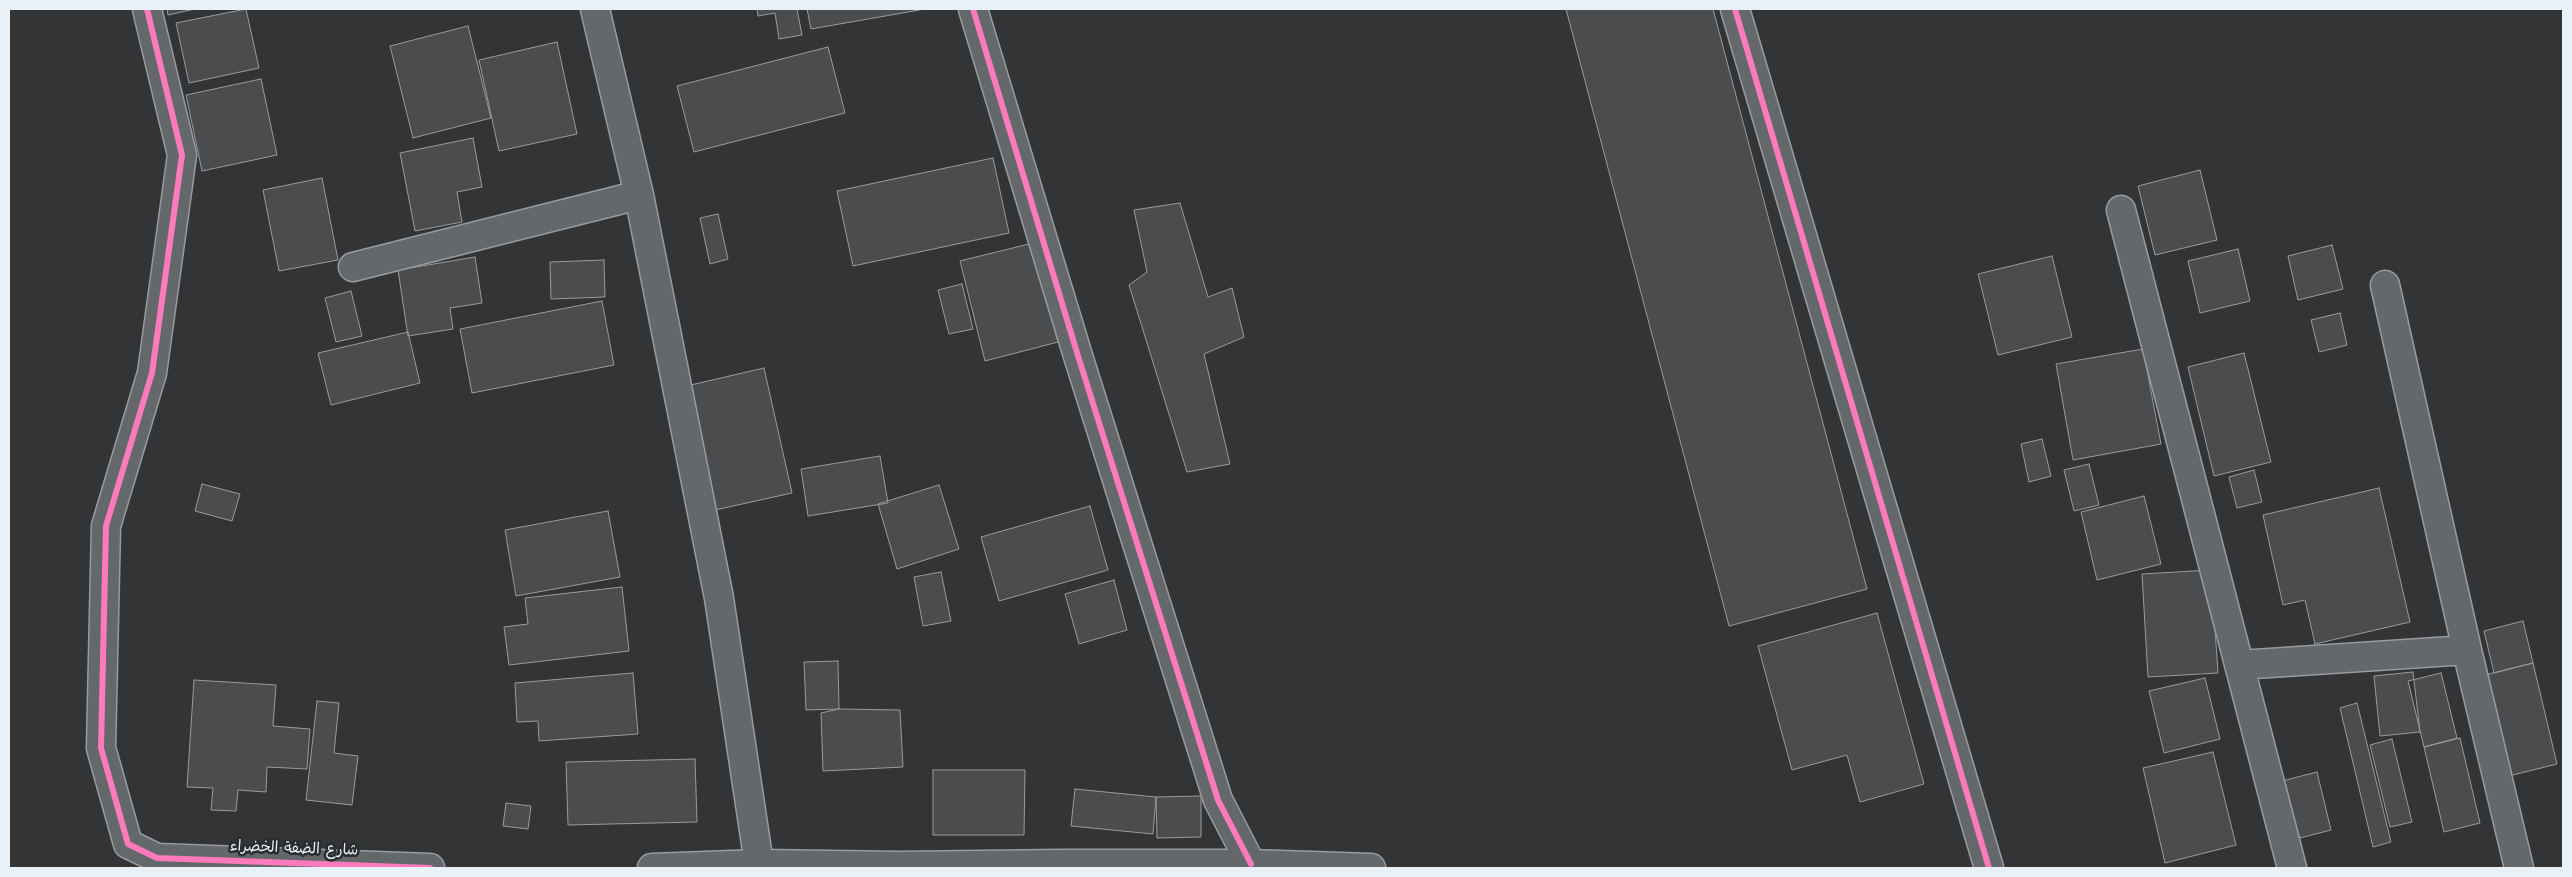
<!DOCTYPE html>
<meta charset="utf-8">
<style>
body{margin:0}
#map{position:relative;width:2572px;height:877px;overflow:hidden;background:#333435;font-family:Kalam,sans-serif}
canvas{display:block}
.frame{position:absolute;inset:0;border:10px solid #e8f1f8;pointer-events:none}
</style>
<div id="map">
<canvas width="2572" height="877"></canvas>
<div class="frame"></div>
</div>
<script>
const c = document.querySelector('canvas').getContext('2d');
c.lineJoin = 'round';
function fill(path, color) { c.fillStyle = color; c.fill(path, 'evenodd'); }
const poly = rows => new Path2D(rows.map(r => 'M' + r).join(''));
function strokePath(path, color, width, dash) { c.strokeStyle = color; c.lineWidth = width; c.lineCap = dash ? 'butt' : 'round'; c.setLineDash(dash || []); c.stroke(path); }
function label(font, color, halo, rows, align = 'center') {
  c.font = font + ' Kalam,"Playpen Sans Arabic",sans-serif'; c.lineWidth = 5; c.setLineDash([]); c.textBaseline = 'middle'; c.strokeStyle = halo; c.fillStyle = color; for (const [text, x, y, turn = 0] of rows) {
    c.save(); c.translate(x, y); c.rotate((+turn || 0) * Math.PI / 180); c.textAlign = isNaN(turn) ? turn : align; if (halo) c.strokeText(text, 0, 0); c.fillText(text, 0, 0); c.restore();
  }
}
const building = poly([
 [167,9,195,9,168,15,167,9],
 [246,9,259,68,189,83,176,23,246,9],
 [757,9,797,9,802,35,779,39,775,13,758,16,757,9],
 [807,9,925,9,811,29,807,9],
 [1566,9,1713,9,1867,589,1729,626,1566,9],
 [468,26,491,118,413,138,390,46,468,26],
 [557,42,577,134,499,151,479,60,557,42],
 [828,47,845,113,694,152,677,86,828,47],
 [261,79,277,155,202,171,186,95,261,79],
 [473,138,482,187,457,192,462,222,415,231,400,153,473,138],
 [993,158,1009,233,853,266,837,191,993,158],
 [2200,170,2217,240,2155,255,2138,186,2200,170],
 [322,178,338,260,279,271,263,190,322,178],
 [1180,203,1208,297,1232,288,1244,337,1204,354,1230,464,1187,472,1129,285,1147,272,1134,210,1180,203],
 [718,214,728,259,710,264,700,218,718,214],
 [1033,243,1058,342,985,361,960,261,1033,243],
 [2332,245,2343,289,2298,300,2288,256,2332,245],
 [2238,249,2250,301,2200,313,2188,261,2238,249],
 [2052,256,2072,337,1998,355,1978,274,2052,256],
 [475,257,482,303,450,308,453,329,408,336,398,270,475,257],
 [604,260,605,297,551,299,550,262,604,260],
 [962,284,973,329,949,334,938,290,962,284],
 [351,291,362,336,336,342,325,298,351,291],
 [602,301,614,365,472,393,460,329,602,301],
 [2340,313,2347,345,2319,352,2311,320,2340,313],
 [408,332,420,383,331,405,318,353,408,332],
 [2143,349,2161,444,2073,460,2056,364,2143,349],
 [2244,353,2271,462,2214,476,2188,367,2244,353],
 [764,368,792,493,706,512,678,388,764,368],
 [2042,439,2051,476,2029,482,2021,444,2042,439],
 [880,456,888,503,808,516,801,469,880,456],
 [2089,464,2099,505,2074,511,2064,470,2089,464],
 [2254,470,2262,502,2237,508,2229,477,2254,470],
 [202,484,240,494,232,521,195,511,202,484],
 [939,485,959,549,897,569,878,504,939,485],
 [2379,488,2410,622,2315,644,2305,600,2283,605,2263,515,2379,488],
 [2144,496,2161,564,2097,580,2081,512,2144,496],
 [1090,506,1108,570,999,601,981,537,1090,506],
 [608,511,620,577,516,596,505,530,608,511],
 [2211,570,2218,673,2148,677,2142,574,2211,570],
 [941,572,951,621,923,626,914,577,941,572],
 [1114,580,1127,630,1079,644,1065,594,1114,580],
 [622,587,629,651,509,665,504,627,528,624,525,598,622,587],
 [1877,613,1924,784,1860,802,1847,755,1792,770,1758,646,1877,613],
 [2523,621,2533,663,2494,673,2484,631,2523,621],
 [838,661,839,709,806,710,804,662,838,661],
 [2533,663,2557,764,2505,777,2481,676,2533,663],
 [2413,672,2420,732,2380,736,2374,676,2413,672],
 [633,673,638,734,539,741,538,721,517,722,515,683,633,673],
 [2441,673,2457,738,2424,747,2408,681,2441,673],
 [2205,678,2220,739,2164,753,2149,691,2205,678],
 [194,680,276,685,273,726,310,729,307,769,267,767,266,792,238,790,236,811,211,810,213,788,187,787,194,680],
 [317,701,339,703,334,753,358,756,352,805,306,800,317,701],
 [2357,703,2391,842,2373,847,2340,708,2357,703],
 [839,709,900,710,903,767,823,771,821,713,839,709],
 [2460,738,2480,823,2444,832,2424,747,2460,738],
 [2392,739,2412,822,2390,827,2370,745,2392,739],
 [2213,752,2236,845,2165,863,2143,768,2213,752],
 [695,759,697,822,568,825,566,762,695,759],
 [933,770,1025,770,1024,835,933,835,933,770],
 [2317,772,2331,830,2296,839,2282,781,2317,772],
 [1075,789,1156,797,1153,834,1071,826,1075,789],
 [1201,796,1201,837,1157,838,1156,797,1201,796],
 [506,803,531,806,528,829,503,826,506,803]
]);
const minor = poly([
 [147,9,182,155,152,373,106,526,101,748,128,844,157,858,430,868],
 [595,9,639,195,719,598,759,864],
 [973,9,1078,356,1218,800,1251,864],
 [1735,9,1989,868],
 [2121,210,2292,868],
 [353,267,639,195],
 [2385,285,2467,650,2519,868],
 [2239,665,2467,650],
 [652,868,759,864,900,866,1062,864,1251,864,1371,868]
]);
const cycleway = poly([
 [147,9,182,155,152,373,106,526,101,748,128,844,157,858,430,868],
 [973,9,1078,356,1218,800,1251,864],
 [1735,9,1989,868]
]);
const streetNames = [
 ["شارع الضفة الخضراء",294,850,2]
];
fill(building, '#4b4c4d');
strokePath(building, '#999b9e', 1);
strokePath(minor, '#999b9e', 31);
strokePath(minor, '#64686b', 28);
strokePath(cycleway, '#fd7abc', 6);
label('15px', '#e8f1f8', '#2a2d2e', streetNames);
</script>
